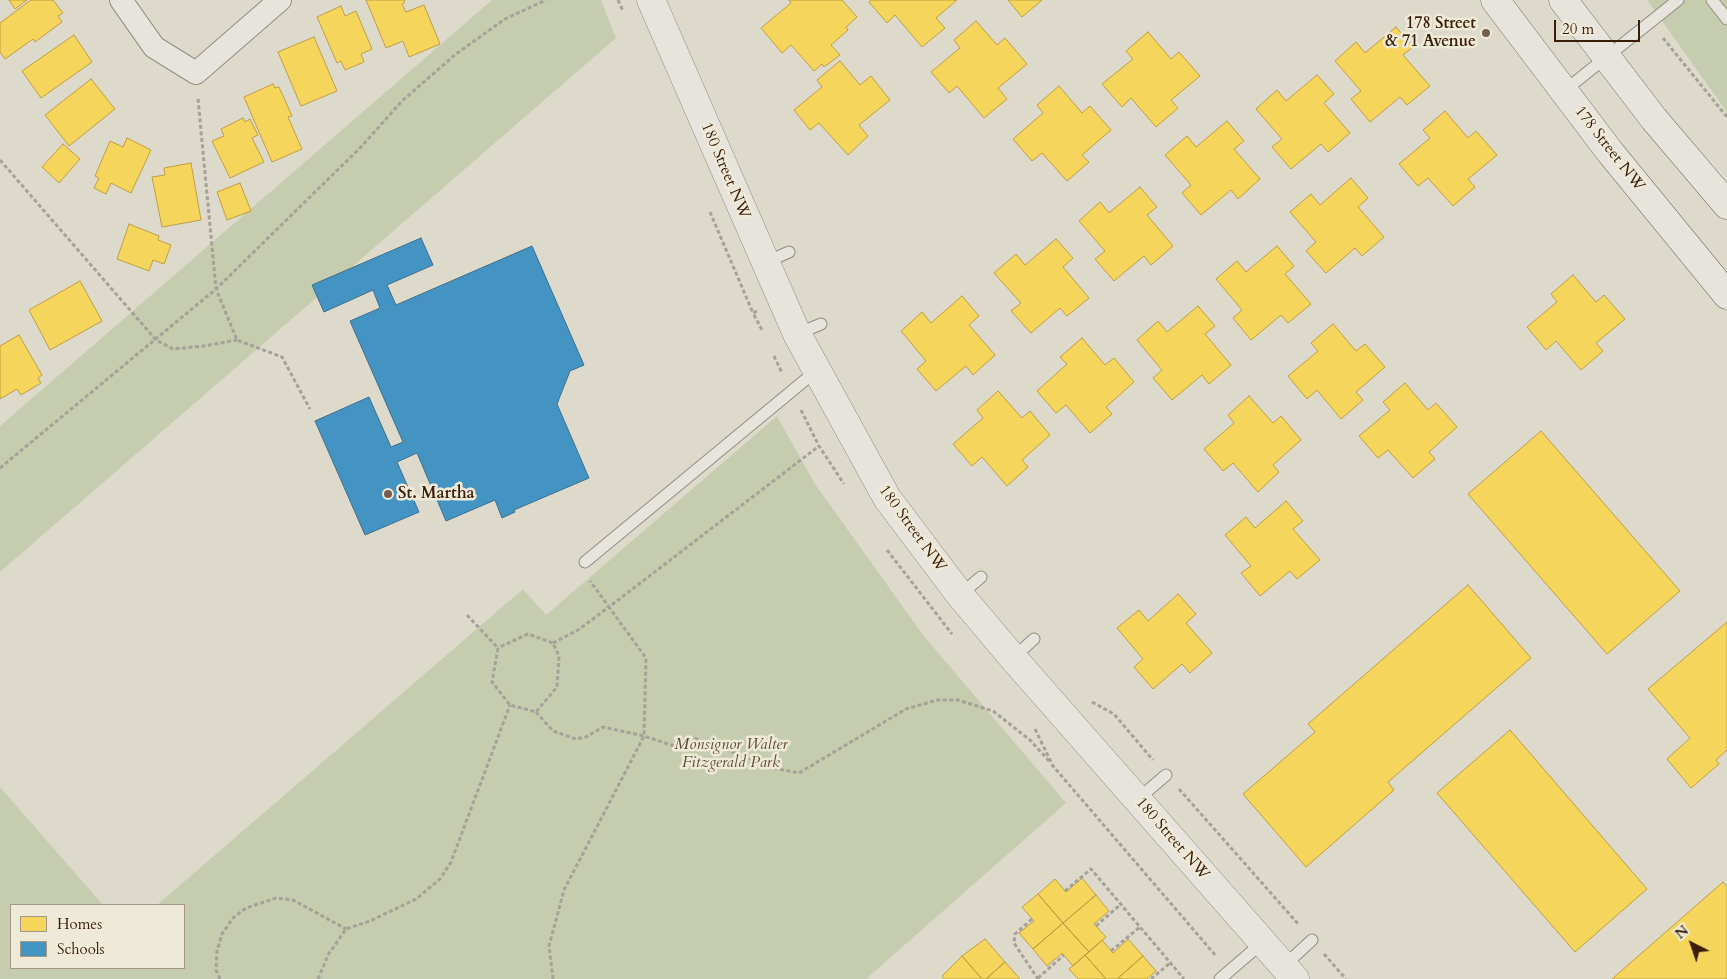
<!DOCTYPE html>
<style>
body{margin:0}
#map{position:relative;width:1727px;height:979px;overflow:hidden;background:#dedacb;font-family:Cardo,serif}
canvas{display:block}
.legend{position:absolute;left:10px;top:904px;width:175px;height:65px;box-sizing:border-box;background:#efead8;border:1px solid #a79885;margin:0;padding:6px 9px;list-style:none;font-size:15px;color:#3a1c09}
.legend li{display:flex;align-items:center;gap:10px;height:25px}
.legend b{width:25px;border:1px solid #a79885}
.north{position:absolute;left:1667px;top:919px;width:50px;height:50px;-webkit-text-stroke:4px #efead8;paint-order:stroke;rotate:319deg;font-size:14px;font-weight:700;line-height:20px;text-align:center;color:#3a1c09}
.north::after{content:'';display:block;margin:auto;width:18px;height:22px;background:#3a1c09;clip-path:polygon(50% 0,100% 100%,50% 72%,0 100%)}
.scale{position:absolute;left:1554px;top:20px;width:86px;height:22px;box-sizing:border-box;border:2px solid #3a1c09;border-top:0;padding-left:6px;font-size:15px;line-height:18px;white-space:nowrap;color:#3a1c09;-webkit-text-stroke:4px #efead8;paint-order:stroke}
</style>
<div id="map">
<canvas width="1727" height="979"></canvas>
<ul class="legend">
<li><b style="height:14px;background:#f6d55c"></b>Homes</li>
<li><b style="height:14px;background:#4393c3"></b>Schools</li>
</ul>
<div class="north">N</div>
<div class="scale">20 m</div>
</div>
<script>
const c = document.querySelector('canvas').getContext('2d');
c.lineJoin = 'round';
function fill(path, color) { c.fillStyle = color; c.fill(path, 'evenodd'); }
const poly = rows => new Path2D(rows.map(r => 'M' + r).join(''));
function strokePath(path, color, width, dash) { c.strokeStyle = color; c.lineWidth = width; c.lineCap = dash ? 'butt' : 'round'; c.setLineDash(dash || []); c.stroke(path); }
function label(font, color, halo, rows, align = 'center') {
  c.font = font + ' Cardo,serif'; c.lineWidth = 5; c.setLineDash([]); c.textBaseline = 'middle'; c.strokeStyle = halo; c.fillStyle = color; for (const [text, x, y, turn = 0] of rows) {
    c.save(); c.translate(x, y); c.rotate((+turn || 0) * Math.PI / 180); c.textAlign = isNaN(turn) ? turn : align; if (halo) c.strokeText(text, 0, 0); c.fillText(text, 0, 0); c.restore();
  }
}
const green = poly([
 [492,0,601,0,616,38,0,572,0,426],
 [1647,0,1727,0,1727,112],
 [777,416,815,484,923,635,1066,803,866,979,0,979,0,787,103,905,11,905,11,968,184,968,184,905,157,905,523,589,546,615]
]);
const homes = poly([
 [9,0,27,0,15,9,9,0],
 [31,0,53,0,63,13,58,16,62,22,35,42,33,39,5,59,0,52,0,23,31,0],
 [366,0,404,0,405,2,402,4,406,12,424,5,440,44,409,57,403,41,386,48,366,0],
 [789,0,842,0,857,17,846,27,848,30,831,45,840,55,824,67,822,64,814,71,791,45,782,53,761,28,791,3,789,0],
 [871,0,957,0,936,18,945,28,922,47,895,15,887,23,869,2,871,0],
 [1008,0,1042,0,1022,17,1008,0],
 [341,6,345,16,356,11,372,49,361,54,364,62,345,70,341,61,337,63,317,17,341,6],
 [976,21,997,45,1005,38,1027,64,998,88,1007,99,984,118,957,86,949,93,931,72,960,48,954,40,976,21],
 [1396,27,1413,47,1403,55,1430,86,1407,105,1400,97,1370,122,1351,99,1361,91,1335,61,1356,42,1365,53,1396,27],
 [1148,32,1171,59,1179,52,1200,76,1171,100,1178,108,1156,127,1131,98,1122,107,1102,84,1133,59,1126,51,1148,32],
 [74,35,92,62,41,98,22,71,74,35],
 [314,37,337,91,301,106,278,52,314,37],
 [840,61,860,85,871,76,890,100,859,125,868,136,848,155,819,123,810,130,794,110,822,87,817,80,840,61],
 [1317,75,1334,94,1324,103,1350,133,1328,152,1321,144,1291,169,1272,147,1282,139,1256,109,1277,90,1286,101,1317,75],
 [91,79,115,109,69,146,45,115,91,79],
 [273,84,275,88,279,87,292,116,288,117,302,149,272,162,244,97,273,84],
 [1059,86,1082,113,1090,106,1111,130,1082,155,1089,162,1067,181,1042,153,1032,161,1013,139,1043,113,1037,105,1059,86],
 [1445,111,1468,138,1476,131,1497,155,1468,179,1475,187,1453,206,1428,178,1418,186,1399,164,1430,138,1423,130,1445,111],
 [243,118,245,122,250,119,258,135,252,138,264,162,230,178,212,141,224,136,221,129,243,118],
 [1227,121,1244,141,1234,149,1260,179,1238,199,1231,190,1201,215,1182,193,1191,185,1165,155,1187,136,1196,147,1227,121],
 [127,138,151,150,131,193,111,183,106,194,94,188,99,178,95,176,110,141,123,147,127,138],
 [63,144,80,159,59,183,42,167,63,144],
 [191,163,201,220,162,227,152,177,165,175,164,168,191,163],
 [1351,178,1368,198,1358,207,1384,237,1362,256,1355,248,1326,273,1306,251,1316,242,1290,212,1311,194,1320,205,1351,178],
 [240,183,251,211,227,220,217,192,240,183],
 [1140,187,1157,207,1147,215,1173,246,1151,265,1144,256,1114,281,1095,259,1105,251,1079,221,1100,202,1109,213,1140,187],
 [129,224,159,236,158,240,171,245,164,264,153,260,149,271,117,259,129,224],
 [1056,239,1073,258,1063,267,1089,298,1067,316,1060,308,1031,333,1011,311,1021,303,994,273,1016,254,1025,265,1056,239],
 [1277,246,1294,266,1285,274,1311,304,1288,323,1281,315,1251,340,1233,318,1242,310,1216,279,1237,261,1246,272,1277,246],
 [1573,275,1596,302,1604,295,1625,319,1596,343,1603,351,1581,370,1556,341,1546,350,1527,327,1557,302,1551,294,1573,275],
 [80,281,102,321,50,350,29,310,80,281],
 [962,296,979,316,969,325,995,355,973,375,966,366,936,391,917,369,926,361,901,331,922,312,931,323,962,296],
 [1198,306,1215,326,1205,334,1231,365,1209,384,1202,375,1172,400,1153,378,1162,370,1137,340,1158,321,1167,332,1198,306],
 [1333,324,1356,351,1365,344,1385,367,1356,392,1363,400,1341,419,1317,390,1307,399,1288,376,1318,351,1311,343,1333,324],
 [19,335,42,375,38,378,41,383,21,395,17,389,0,399,0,346,19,335],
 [1082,338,1105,365,1114,358,1134,382,1106,407,1112,414,1090,433,1066,405,1056,413,1037,391,1067,364,1060,357,1082,338],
 [1405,383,1428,410,1436,403,1457,427,1429,452,1435,459,1413,478,1388,450,1378,458,1359,436,1390,410,1383,402,1405,383],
 [998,391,1022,418,1030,411,1050,435,1022,460,1028,467,1007,486,982,457,972,466,953,444,983,418,977,410,998,391],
 [1249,396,1273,423,1281,416,1301,440,1273,465,1279,472,1258,492,1233,463,1223,471,1204,449,1234,423,1228,415,1249,396],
 [1541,431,1680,591,1607,654,1468,494,1541,431],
 [1286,501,1303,521,1293,529,1320,560,1297,579,1290,571,1260,596,1241,573,1251,566,1225,535,1246,517,1255,528,1286,501],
 [1468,585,1531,658,1388,782,1394,790,1306,867,1243,794,1315,732,1308,724,1468,585],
 [1178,594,1196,614,1186,623,1212,653,1190,673,1182,664,1153,689,1134,667,1143,659,1117,628,1139,610,1148,621,1178,594],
 [1727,622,1727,750,1716,760,1719,764,1691,788,1667,759,1690,738,1648,689,1727,622],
 [1510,730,1647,889,1575,952,1437,793,1510,730],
 [1082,878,1096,895,1063,923,1038,894,1055,879,1066,892,1082,878],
 [1723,882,1727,887,1727,979,1612,979,1723,882],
 [1038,894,1063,923,1033,949,1019,933,1034,921,1022,907,1038,894],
 [1096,895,1109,911,1094,924,1106,937,1089,952,1063,923,1096,895],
 [1063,923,1089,952,1073,966,1062,953,1047,966,1033,949,1063,923],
 [985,939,1005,962,986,979,982,979,962,956,985,939],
 [1128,939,1143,956,1117,979,1106,979,1085,955,1102,940,1113,953,1128,939],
 [1085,955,1106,979,1078,979,1069,969,1085,955],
 [962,956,982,979,944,979,942,976,962,956],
 [1143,956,1156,971,1147,979,1117,979,1143,956],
 [1005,962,1020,979,986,979,1005,962]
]);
const schools = poly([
 [421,238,433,265,387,285,396,305,532,246,584,365,570,371,557,404,589,478,514,510,515,512,502,518,495,500,446,521,417,453,397,462,419,512,365,535,315,421,369,397,391,447,403,442,350,321,380,308,373,290,324,312,312,285,421,238]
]);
const path = poly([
 [618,0,623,11],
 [1663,38,1727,117],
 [198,99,216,289,237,340,282,357,310,409],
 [0,160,156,340,173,349,204,346,237,340],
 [710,212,753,313],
 [757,311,753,313,762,330],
 [774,356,782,373],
 [801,410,819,446,844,484],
 [0,468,216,289,361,147,402,101,456,54,505,19,546,0],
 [887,550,952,634],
 [467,615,498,648,492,682,510,705,536,712,557,687,559,656,553,643,528,634,498,648],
 [553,643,578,630,609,607,590,581],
 [1092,702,1114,714,1153,760],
 [536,712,553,731,576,739,586,737,603,727,644,736,674,746,694,738,778,769,799,773,906,709,937,700,958,700,993,711,1030,740,1049,761],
 [1035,729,1053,766,1216,956],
 [1179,789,1299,925],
 [1065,891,1091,869,1184,979],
 [1032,919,1015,934,1014,943,1038,979],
 [1096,926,1121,904],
 [1111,951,1140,927],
 [1324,954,1346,979],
 [1038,978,1064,955],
 [220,979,216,970,217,951,222,934,233,918,246,908,276,898,293,900,346,929],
 [318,979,328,955,346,929,370,921,416,899,440,879,451,862,510,705],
 [553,979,549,946,564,890,644,736,646,658,609,607,819,446],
 [1151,979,1170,963]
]);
const service = poly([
 [1712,0,1727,19],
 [1564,91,1678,0],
 [766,262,789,252],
 [797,334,821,324],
 [585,562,816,371],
 [960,595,981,577],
 [1013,658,1034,639],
 [1138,799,1166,775],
 [1284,966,1312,940],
 [1220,979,1263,942]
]);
const minor = poly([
 [121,0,154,47,196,73,280,0]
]);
const tertiary = poly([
 [651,0,797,334,887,498,960,595,1013,658,1295,979]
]);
const secondary = poly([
 [1495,0,1610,152,1727,295],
 [1563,0,1654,119,1727,205]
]);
const markers = [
 [1486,33,5,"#735e4d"],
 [388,494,5,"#735e4d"]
];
const poiNames = [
 ["178 Street",1476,24],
 ["& 71 Avenue",1476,42],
 ["St. Martha",398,494,"left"]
];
const streetNames = [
 ["178 Street NW",1609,149,52],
 ["180 Street NW",725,171,67],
 ["180 Street NW",912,529,54],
 ["180 Street NW",1172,839,49]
];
const parkNames = [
 ["Monsignor Walter",731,745],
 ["Fitzgerald Park",731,763]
];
fill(green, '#c6cdae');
fill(homes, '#f6d55c');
strokePath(homes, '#be9e43', 1);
fill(schools, '#4393c3');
strokePath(schools, '#406f8b', 1);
strokePath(service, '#938d82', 13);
strokePath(minor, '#938d82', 24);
strokePath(tertiary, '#938d82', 29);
strokePath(secondary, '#7b7469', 29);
strokePath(path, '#a6a199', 3, [4, 2.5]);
strokePath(service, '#e6e4dc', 11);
strokePath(minor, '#e6e4dc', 22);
strokePath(tertiary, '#e6e4dc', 28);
strokePath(secondary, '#e6e4dc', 28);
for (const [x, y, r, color] of markers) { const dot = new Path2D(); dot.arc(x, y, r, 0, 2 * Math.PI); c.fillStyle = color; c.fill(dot); strokePath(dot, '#efead8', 2); }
label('bold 16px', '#3a1c09', '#efead8', poiNames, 'right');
label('16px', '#3a1c09', '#efead8', streetNames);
label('italic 16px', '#5e4e33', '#efead8', parkNames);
</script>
